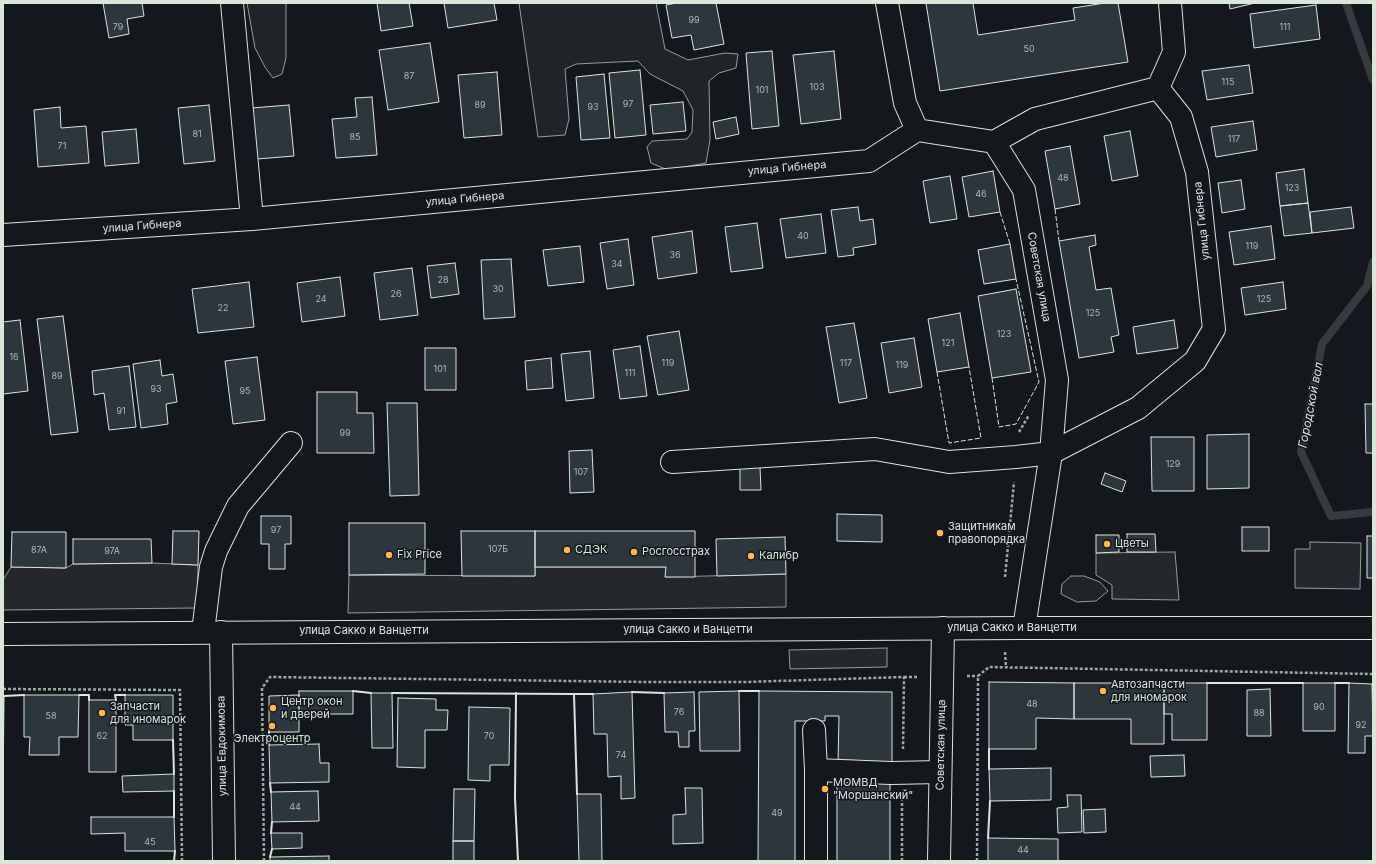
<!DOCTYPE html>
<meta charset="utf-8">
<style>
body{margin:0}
#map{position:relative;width:1376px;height:864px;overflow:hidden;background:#14181c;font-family:Inter,sans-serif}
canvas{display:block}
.frame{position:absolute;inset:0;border:4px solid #d8e6dc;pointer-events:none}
</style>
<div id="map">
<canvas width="1376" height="864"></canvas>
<div class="frame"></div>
</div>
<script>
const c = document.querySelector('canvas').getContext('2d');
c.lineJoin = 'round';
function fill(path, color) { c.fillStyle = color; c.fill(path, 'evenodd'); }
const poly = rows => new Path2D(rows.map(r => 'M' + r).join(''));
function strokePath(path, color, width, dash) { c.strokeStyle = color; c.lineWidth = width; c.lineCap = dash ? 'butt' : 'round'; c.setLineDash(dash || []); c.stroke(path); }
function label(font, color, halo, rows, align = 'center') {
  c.font = font + ' Inter,sans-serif'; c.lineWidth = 3; c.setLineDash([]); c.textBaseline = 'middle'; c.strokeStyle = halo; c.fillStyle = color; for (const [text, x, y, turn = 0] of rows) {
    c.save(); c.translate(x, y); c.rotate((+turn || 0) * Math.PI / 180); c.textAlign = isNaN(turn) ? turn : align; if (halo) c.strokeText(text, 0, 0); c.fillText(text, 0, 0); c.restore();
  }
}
const green = poly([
 [247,3,286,3,286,58,282,74,273,78,265,67,255,48,247,3],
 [519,3,656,3,665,49,688,60,725,53,738,54,736,68,719,73,709,81,710,140,706,163,668,170,651,163,647,147,652,141,687,139,692,132,693,110,683,91,650,74,638,61,576,64,565,69,569,119,565,135,538,137,519,3],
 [1071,576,1084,576,1100,582,1108,591,1096,601,1077,602,1061,594,1062,584,1071,576]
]);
const parking = poly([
 [1310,542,1361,543,1360,589,1295,588,1295,549,1310,549,1310,542],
 [1175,552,1179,600,1112,599,1112,585,1096,575,1096,553,1175,552],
 [152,563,198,565,197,608,3,610,3,580,11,567,66,568,73,564,152,563],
 [535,567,666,567,666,577,786,574,786,607,348,613,349,575,535,576,535,567],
 [887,648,887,667,790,669,789,650,887,648]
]);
const stream = poly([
 [1346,3,1373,80],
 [1373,262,1367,286,1322,344,1301,452,1331,516,1373,512]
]);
const building = poly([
 [103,3,142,3,144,16,127,19,129,34,109,38,103,3],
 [377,3,409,3,413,26,381,31,377,3],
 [444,3,494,3,497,20,448,28,444,3],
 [677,3,716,3,724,44,694,50,691,35,672,38,666,5,677,3],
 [926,3,973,3,978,35,1075,20,1073,8,1105,3,1118,3,1128,62,940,91,926,3],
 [1229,3,1255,3,1230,9,1229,3],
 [1316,5,1320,39,1254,48,1250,14,1316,5],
 [430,43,439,102,388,110,379,50,430,43],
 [772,51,779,126,752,129,746,53,772,51],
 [834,51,841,119,801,124,793,55,834,51],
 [1249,65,1253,93,1207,100,1202,71,1249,65],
 [640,70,646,135,615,138,609,73,640,70],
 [497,72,502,135,464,138,458,75,497,72],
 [604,74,610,138,581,140,576,77,604,74],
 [372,97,377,155,336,158,332,119,357,117,355,98,372,97],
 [683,102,686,131,653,134,650,105,683,102],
 [209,105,215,161,184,164,178,108,209,105],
 [289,105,294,156,257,159,252,108,289,105],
 [60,107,61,128,86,126,89,163,38,167,34,110,60,107],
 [736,117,739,134,716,139,713,122,736,117],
 [1253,121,1257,150,1216,157,1211,127,1253,121],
 [136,129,139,163,105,166,102,132,136,129],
 [1130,131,1138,176,1112,181,1104,136,1130,131],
 [1070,146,1080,204,1055,209,1045,151,1070,146],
 [1304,169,1308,203,1280,206,1276,173,1304,169],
 [993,171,1000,212,969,217,962,177,993,171],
 [950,176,957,219,930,223,923,181,950,176],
 [1241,180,1245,209,1222,213,1218,183,1241,180],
 [1308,203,1312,233,1284,236,1280,206,1308,203],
 [858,207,860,221,873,219,876,244,853,248,854,255,838,257,831,210,858,207],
 [1351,207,1354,228,1312,233,1310,212,1351,207],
 [821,214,826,253,786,258,780,219,821,214],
 [757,223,763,268,731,272,725,227,757,223],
 [1271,226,1275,259,1234,265,1229,232,1271,226],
 [692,231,697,273,658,279,652,237,692,231],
 [1095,235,1096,245,1089,247,1096,290,1111,288,1119,335,1111,337,1114,352,1079,358,1059,241,1095,235],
 [628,239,634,285,607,289,600,243,628,239],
 [1010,244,1016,279,984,284,978,250,1010,244],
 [580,246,584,282,548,286,543,250,580,246],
 [511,259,515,317,484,319,481,260,511,259],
 [455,263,459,294,431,298,427,266,455,263],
 [412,268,418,315,380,320,374,273,412,268],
 [340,277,345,316,302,322,297,283,340,277],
 [249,282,254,327,198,333,192,289,249,282],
 [1283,282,1286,309,1245,315,1241,288,1283,282],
 [1016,289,1031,372,992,378,978,296,1016,289],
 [960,313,969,367,937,372,928,319,960,313],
 [63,316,78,432,51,435,37,319,63,316],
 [20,320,28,391,3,394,3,322,20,320],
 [1174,320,1178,348,1137,354,1133,327,1174,320],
 [854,323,867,398,839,403,826,327,854,323],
 [679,331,689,390,658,395,647,336,679,331],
 [914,338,922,387,889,393,881,343,914,338],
 [640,346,647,396,620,399,613,350,640,346],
 [425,348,456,348,456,390,425,390,425,348],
 [590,351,594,398,566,401,561,354,590,351],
 [257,357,265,420,233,424,225,361,257,357],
 [551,358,553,388,527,390,525,361,551,358],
 [160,360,162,376,173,374,177,402,166,404,168,424,141,428,133,364,160,360],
 [129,366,136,427,109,430,104,393,94,395,92,371,129,366],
 [317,392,357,392,357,413,373,413,374,453,317,453,317,392],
 [387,403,417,403,419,495,390,496,387,403],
 [1365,404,1373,404,1373,453,1366,453,1365,404],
 [1249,434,1249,488,1207,489,1207,435,1249,434],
 [1151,437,1194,437,1194,491,1152,491,1151,437],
 [592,450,594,492,570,493,569,451,592,450],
 [760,467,761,490,740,490,740,468,760,467],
 [1105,473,1126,481,1122,492,1101,484,1105,473],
 [837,514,882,515,882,542,837,541,837,514],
 [261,516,291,516,291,544,285,544,285,569,269,569,269,544,261,544,261,516],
 [349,523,425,523,425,574,349,575,349,523],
 [1242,527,1269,527,1269,551,1242,551,1242,527],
 [173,531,199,531,198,565,172,564,173,531],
 [461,531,535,531,535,576,462,576,461,531],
 [535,531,695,531,695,577,665,577,666,567,535,567,535,531],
 [12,532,66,532,66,568,11,567,12,532],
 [1127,534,1155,534,1156,552,1127,552,1127,534],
 [1096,535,1119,535,1119,552,1096,553,1096,535],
 [1367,536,1373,536,1373,578,1367,578,1367,536],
 [785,537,786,574,717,576,716,539,785,537],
 [73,539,151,539,152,563,73,564,73,539],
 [989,682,1074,683,1074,719,1036,718,1036,749,989,749,989,682],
 [1074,683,1164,683,1164,744,1131,744,1131,719,1074,719,1074,683],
 [1164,683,1207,683,1207,740,1172,740,1172,714,1164,714,1164,683],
 [1303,683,1335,683,1335,731,1303,731,1303,683],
 [1349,683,1372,684,1373,736,1365,736,1365,753,1348,753,1349,683],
 [1270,689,1271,736,1247,736,1247,690,1270,689],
 [299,691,353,691,353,714,299,714,299,691],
 [739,691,740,751,700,751,699,692,739,691],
 [759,691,892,692,892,764,838,764,839,716,825,716,825,721,795,721,795,861,758,861,759,691],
 [632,692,635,798,621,799,621,776,608,777,607,734,594,734,593,694,632,692],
 [694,692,695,731,689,731,689,747,679,747,678,732,665,732,664,693,694,692],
 [371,693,392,693,393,748,372,748,371,693],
 [24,695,79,695,78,737,59,737,59,755,29,755,30,737,24,737,24,695],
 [125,695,173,695,173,740,133,740,133,725,125,725,125,695],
 [299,695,299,732,269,732,269,696,299,695],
 [3,696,4,696,3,792,3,696],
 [398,698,436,699,436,710,448,710,447,730,425,730,425,768,397,767,398,698],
 [89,700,116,700,116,772,89,772,89,700],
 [469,707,510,708,509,765,490,765,490,781,468,780,469,707],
 [319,744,320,763,329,763,329,782,270,783,269,745,319,744],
 [1184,755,1185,776,1151,777,1150,756,1184,755],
 [1051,768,1051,800,990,801,989,769,1051,768],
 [174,774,174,791,123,792,122,776,174,774],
 [837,780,890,780,890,861,837,861,837,780],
 [685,788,702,788,703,843,673,844,673,815,686,814,685,788],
 [454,789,475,789,474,841,453,841,454,789],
 [318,791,319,821,272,822,271,792,318,791],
 [577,794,601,794,602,861,579,861,577,794],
 [1067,795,1081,795,1082,832,1058,833,1057,808,1068,807,1067,795],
 [1105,809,1106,832,1084,833,1083,810,1105,809],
 [91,817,174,817,175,851,125,851,125,833,91,834,91,817],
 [271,833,302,833,302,848,272,849,271,833],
 [988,838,1058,839,1058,861,988,861,988,838],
 [453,841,474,841,474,861,453,861,453,841],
 [329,856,329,861,270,861,270,857,329,856]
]);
const path = poly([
 [1019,432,1029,415],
 [1005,577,1014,482],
 [1005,652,1006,667],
 [967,676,978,676],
 [904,677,918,677],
 [3,689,180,690,182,861],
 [264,861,262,688,270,677,646,682,745,682,904,677,903,749],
 [902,861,902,798],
 [977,861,978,676,989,667,1373,674]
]);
const minor = poly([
 [232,3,252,219],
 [887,3,905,103,917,130,994,142,1024,190,1057,380,1051,453,1024,628],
 [1158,88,1174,52,1170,3],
 [994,142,1035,119,1158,88],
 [3,235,252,219,869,161,917,130],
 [672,462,875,449,949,462,1016,457,1051,453,1138,408,1195,361,1214,329,1197,172,1181,117,1158,88],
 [203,632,211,567,216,551,238,506,291,443],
 [221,632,224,861],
 [814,730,816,770],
 [816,861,816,770,891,773,940,772],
 [939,861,943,628]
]);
const major = poly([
 [3,634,1024,628,1373,628]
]);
const fence = poly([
 [1055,209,1059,241],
 [1000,212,1010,244],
 [937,372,949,443,981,438,969,367],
 [992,378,999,427,1016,424,1039,382,1016,279]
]);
const wall = poly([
 [1207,683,1303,683],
 [1335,683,1349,683],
 [353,691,371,693],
 [739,691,759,691],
 [632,692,664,693],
 [392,693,574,694,577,794],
 [516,693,515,798,518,861],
 [574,694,593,694],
 [79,695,89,695,89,700],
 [4,696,24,695],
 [116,700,115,695,125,695],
 [269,732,269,745],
 [173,740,174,774],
 [989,749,989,769],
 [270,783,271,792],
 [174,817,174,791],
 [271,833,272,822],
 [988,838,990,801],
 [270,857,272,849],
 [174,861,175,851]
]);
const markers = [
 [940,533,4,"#ffb74d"],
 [1107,544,4,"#ffb74d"],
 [567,550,4,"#ffb74d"],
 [634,552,4,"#ffb74d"],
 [389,555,4,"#ffb74d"],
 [751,556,4,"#ffb74d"],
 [1103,691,4,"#ffb74d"],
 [273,708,4,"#ffb74d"],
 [102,713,4,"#ffb74d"],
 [272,726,4,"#ffb74d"],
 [825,789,4,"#ffb74d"]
];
const numberNames = [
 ["99",694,20],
 ["79",118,27],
 ["111",1285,27],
 ["50",1029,49],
 ["87",409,76],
 ["115",1228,82],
 ["103",817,87],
 ["101",762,90],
 ["97",628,104],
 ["89",480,105],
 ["93",593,107],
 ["81",197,134],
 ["85",355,137],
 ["117",1234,139],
 ["71",62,146],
 ["48",1063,178],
 ["123",1292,188],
 ["46",981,194],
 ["40",803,236],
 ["119",1252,246],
 ["36",675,255],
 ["34",617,264],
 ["28",443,280],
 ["30",498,289],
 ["26",396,294],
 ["24",321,299],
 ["125",1264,299],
 ["22",223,308],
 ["125",1093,313],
 ["123",1004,334],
 ["121",948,343],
 ["16",14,357],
 ["119",668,363],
 ["117",846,363],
 ["119",902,365],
 ["101",440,369],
 ["111",630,373],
 ["89",57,376],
 ["93",156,389],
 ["95",245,391],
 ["91",121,411],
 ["99",345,433],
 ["129",1173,464],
 ["107",581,472],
 ["97",276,530],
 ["107Б",498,549],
 ["87А",39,550],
 ["97А",112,551],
 ["48",1032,704],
 ["90",1319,707],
 ["76",679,712],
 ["88",1259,713],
 ["58",51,716],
 ["92",1361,725],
 ["62",102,736],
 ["70",489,736],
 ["74",621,755],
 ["44",295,807],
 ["49",777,813],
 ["45",150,842],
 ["44",1023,850]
];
const streetNames = [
 ["улица Гибнера",787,168,-5],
 ["улица Гибнера",465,199,-5],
 ["улица Гибнера",1202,221,-96],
 ["улица Гибнера",142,226,-4],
 ["Советская улица",1039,277,80],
 ["улица Сакко и Ванцетти",1012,628],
 ["улица Сакко и Ванцетти",688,630],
 ["улица Сакко и Ванцетти",364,631],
 ["Советская улица",941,745,-89],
 ["улица Евдокимова",222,746,-91]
];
const poiNames = [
 ["Защитникам",948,527],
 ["правопорядка",948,540],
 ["Цветы",1115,544],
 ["СДЭК",575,550],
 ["Росгосстрах",642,552],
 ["Fix Price",397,555],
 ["Калибр",759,556],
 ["Автозапчасти",1111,685],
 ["для иномарок",1111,698],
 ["Центр окон",281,702],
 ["и дверей",281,715],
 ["Запчасти",110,707],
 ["для иномарок",110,720],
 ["Электроцентр",272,739,"center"],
 ["МОМВД",833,783],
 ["\"Моршанский\"",833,796]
];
const waterNames = [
 ["Городской вал",1311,405,-79]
];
fill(green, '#202428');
strokePath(green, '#939e99', 1);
fill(parking, '#24282b');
strokePath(parking, '#939e99', 1);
strokePath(stream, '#363b3e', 8);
fill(building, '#2c363c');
strokePath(building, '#d8e6dc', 1);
strokePath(minor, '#d8e6dc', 24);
strokePath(major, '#d8e6dc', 24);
strokePath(path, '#9da8a2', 2.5, [3, 2]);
strokePath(minor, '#14181c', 22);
strokePath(major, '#14181c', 22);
strokePath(fence, '#d8e6dc', 1, [5, 2]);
strokePath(wall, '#d8e6dc', 2);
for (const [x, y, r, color] of markers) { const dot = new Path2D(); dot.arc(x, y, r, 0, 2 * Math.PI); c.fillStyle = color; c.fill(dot); strokePath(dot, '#14181c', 1.5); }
label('9px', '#adbab4', null, numberNames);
label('11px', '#d8e6dc', '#14181c', streetNames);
label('11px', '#d8e6dc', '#14181c', poiNames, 'left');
label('italic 12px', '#d8e6dc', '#14181c', waterNames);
</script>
